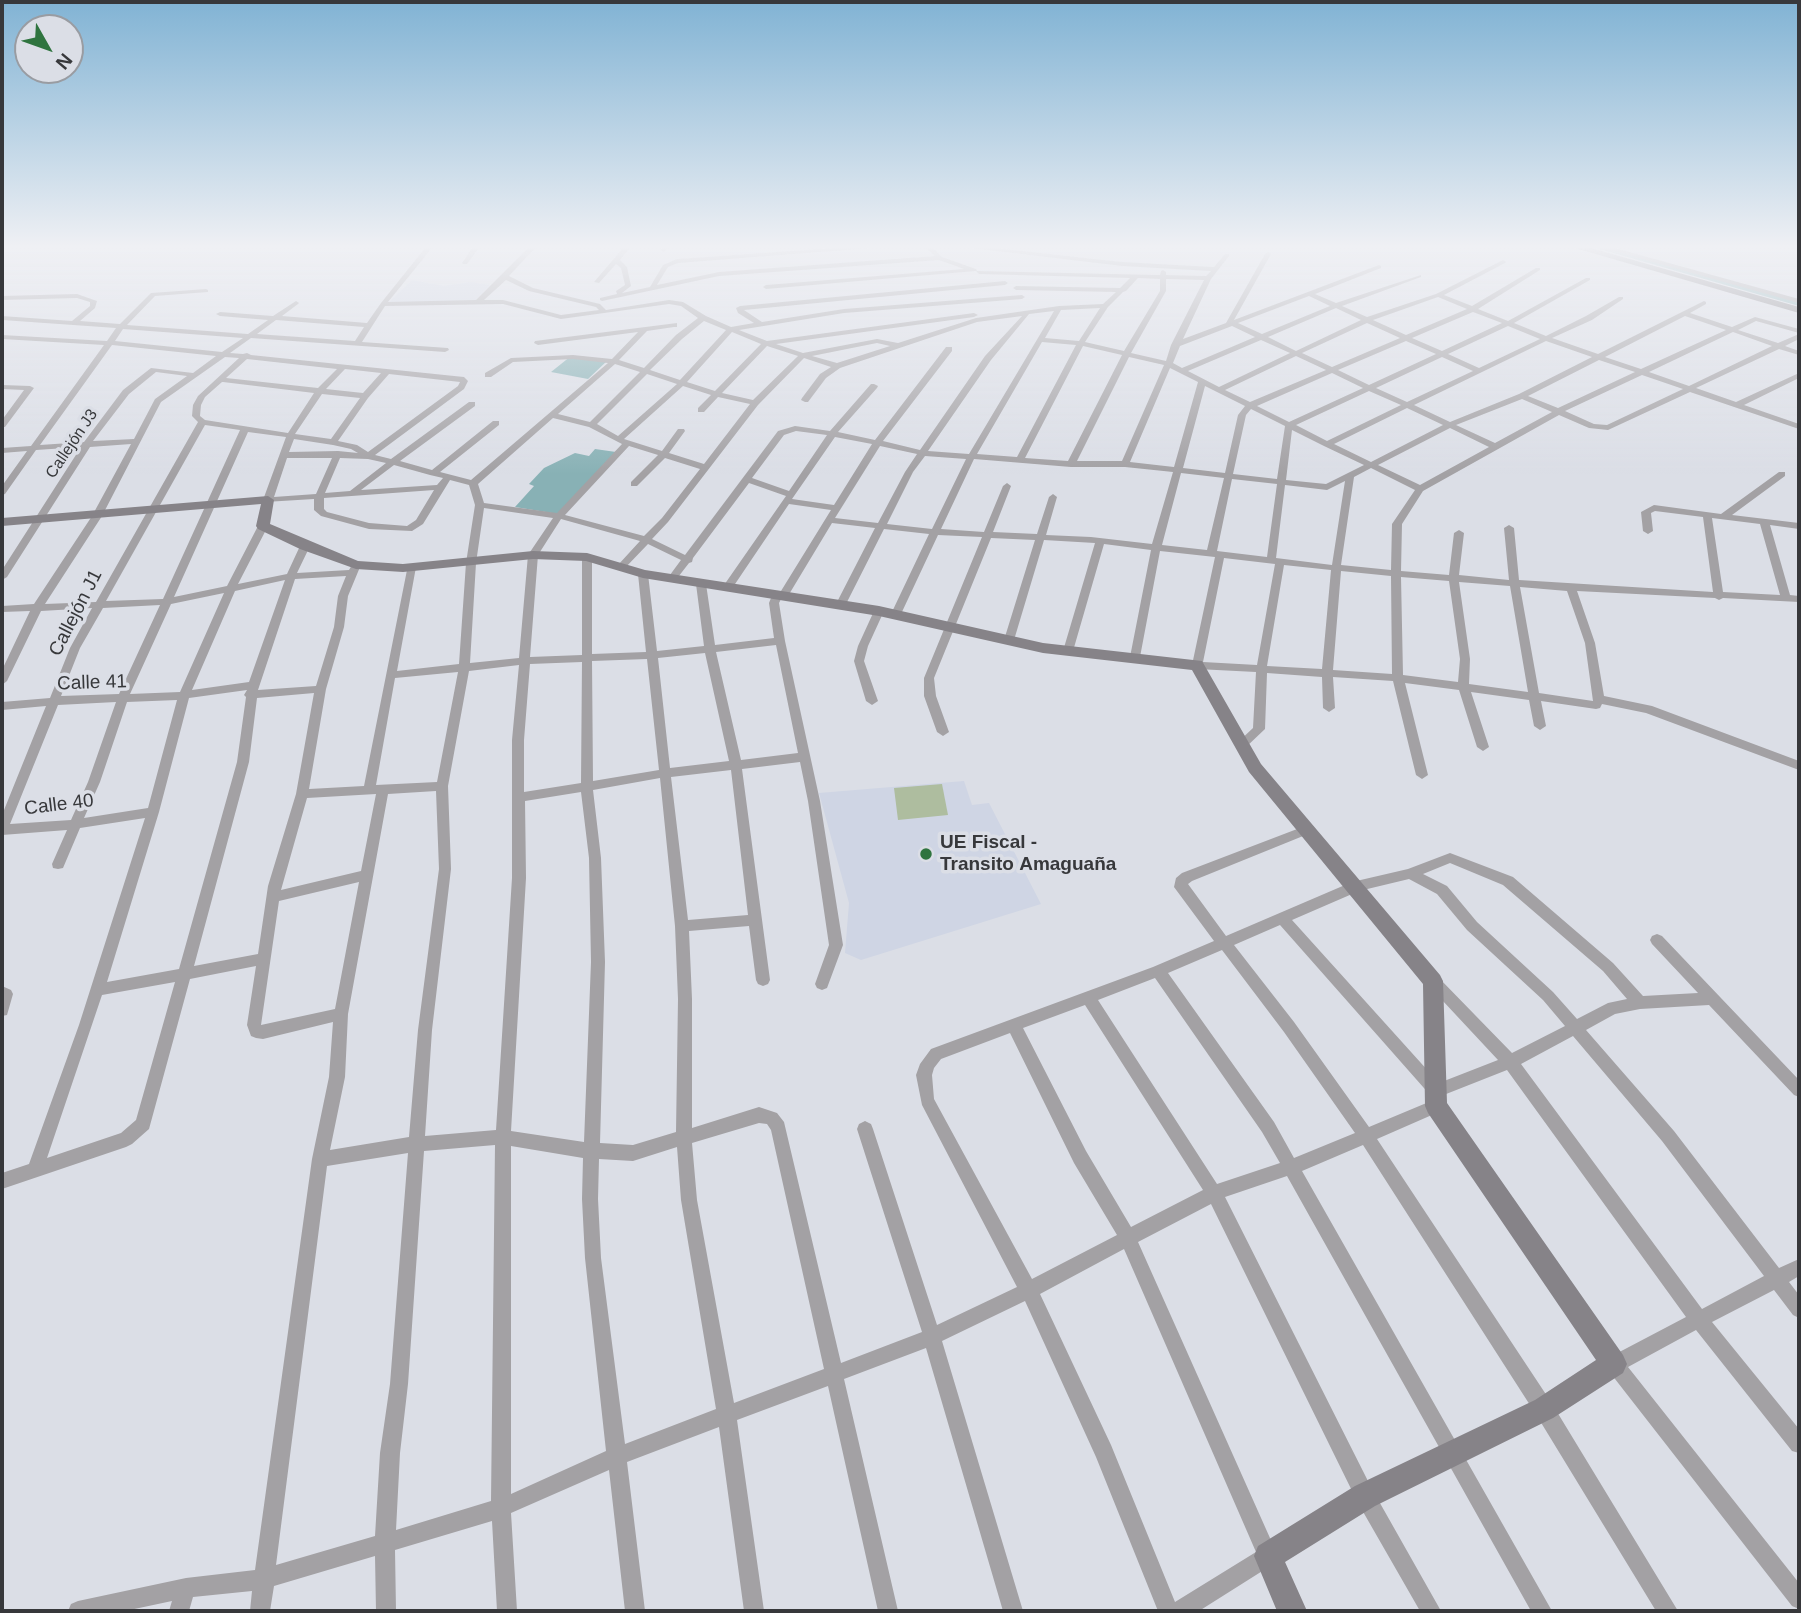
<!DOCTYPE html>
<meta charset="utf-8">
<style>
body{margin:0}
#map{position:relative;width:1801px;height:1613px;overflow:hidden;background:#dbdee6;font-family:Arial,sans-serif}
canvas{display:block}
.frame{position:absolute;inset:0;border:4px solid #37383b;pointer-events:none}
.north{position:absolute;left:14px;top:14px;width:70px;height:70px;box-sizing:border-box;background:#dbdee6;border:2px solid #999ca2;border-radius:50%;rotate:130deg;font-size:19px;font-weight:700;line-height:28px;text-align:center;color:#37383b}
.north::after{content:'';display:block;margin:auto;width:24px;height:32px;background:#2f743f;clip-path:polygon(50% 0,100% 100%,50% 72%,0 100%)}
</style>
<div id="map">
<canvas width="1801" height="1613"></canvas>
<div class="frame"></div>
<div class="north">N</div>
</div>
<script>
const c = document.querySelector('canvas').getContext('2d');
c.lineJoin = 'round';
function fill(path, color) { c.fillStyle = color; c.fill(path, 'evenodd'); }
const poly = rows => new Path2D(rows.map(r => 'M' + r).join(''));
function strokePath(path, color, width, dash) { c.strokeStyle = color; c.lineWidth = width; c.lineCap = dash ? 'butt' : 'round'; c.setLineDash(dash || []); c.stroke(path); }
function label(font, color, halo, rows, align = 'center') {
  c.font = font + ' Arial,sans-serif'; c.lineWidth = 7; c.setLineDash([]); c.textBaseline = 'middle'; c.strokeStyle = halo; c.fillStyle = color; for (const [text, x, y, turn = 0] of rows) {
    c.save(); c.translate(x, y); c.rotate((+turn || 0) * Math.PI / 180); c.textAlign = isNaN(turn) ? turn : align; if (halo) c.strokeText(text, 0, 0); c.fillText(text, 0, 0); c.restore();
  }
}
const built = poly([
 [412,280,444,286,470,282,490,285,474,302,388,303],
 [964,781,972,805,989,803,1041,904,861,960,845,953,849,903,819,793]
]);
const green = poly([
 [942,784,948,815,898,820,894,788]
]);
const water = poly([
 [571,356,607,361,588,379,551,372],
 [595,449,616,452,558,514,515,507,534,486,529,484,544,468,575,453,589,456]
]);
const canal = poly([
 [1596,248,1608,248,1799,302,1799,306,1596,248]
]);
const street = poly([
 [425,248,432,248,388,302,476,300,528,248,535,248,509,276,533,288,600,304,606,310,669,300,683,302,706,316,731,327,754,323,738,313,736,308,740,306,1005,281,1008,283,1005,285,744,310,762,322,844,309,1022,295,1025,297,1022,299,844,313,739,330,767,341,974,313,978,315,974,317,776,344,803,353,877,339,898,343,976,318,1059,306,1103,304,1116,292,1016,290,1013,288,1016,286,1120,288,1130,278,979,274,976,271,766,289,763,287,766,285,964,269,939,260,719,276,602,301,600,300,600,298,617,294,616,291,625,285,621,268,616,264,599,283,594,282,623,248,630,248,620,260,627,267,631,286,622,293,650,287,663,265,677,259,834,248,871,248,678,263,668,267,657,285,719,272,935,256,926,248,933,248,942,257,976,269,977,271,1160,275,1161,271,1163,270,1166,272,1166,275,1206,276,1211,271,1122,266,971,248,995,248,1122,262,1214,267,1225,254,1229,254,1229,256,1211,279,1183,339,1226,323,1265,254,1268,252,1271,254,1234,320,1379,265,1381,266,1381,268,1315,294,1336,303,1421,275,1421,277,1342,306,1367,317,1436,294,1503,260,1506,262,1505,263,1444,295,1472,306,1536,268,1540,268,1540,270,1478,309,1508,321,1586,278,1590,278,1590,280,1514,323,1546,336,1586,316,1619,297,1623,297,1623,299,1592,320,1552,338,1598,354,1704,301,1706,302,1706,304,1690,313,1732,327,1755,317,1799,329,1799,333,1756,321,1738,330,1778,343,1799,334,1799,339,1785,346,1799,351,1799,355,1779,349,1696,388,1736,402,1799,373,1799,378,1744,405,1799,424,1799,429,1690,392,1608,430,1589,428,1559,415,1423,491,1402,524,1401,571,1449,575,1454,533,1459,530,1464,533,1459,575,1509,580,1504,528,1509,525,1514,528,1519,580,1713,592,1703,517,1655,511,1651,513,1653,531,1648,534,1643,531,1641,512,1654,505,1721,514,1779,472,1785,472,1785,476,1732,515,1799,523,1799,529,1770,525,1790,595,1799,596,1799,602,1723,598,1719,600,1715,598,1577,591,1595,643,1604,696,1652,706,1799,761,1799,770,1646,713,1602,704,1600,708,1596,709,1541,701,1546,726,1540,730,1534,726,1529,700,1471,692,1489,747,1483,751,1477,747,1459,690,1405,683,1428,775,1422,779,1416,775,1393,681,1333,677,1335,708,1329,712,1323,708,1322,677,1267,673,1265,729,1245,748,1241,749,1235,745,1253,728,1256,672,1197,669,1192,665,1215,557,1160,551,1140,657,1135,661,1130,657,1151,550,1104,544,1073,651,1068,655,1063,651,1095,543,1044,540,1014,640,1009,643,1004,640,1035,540,991,538,934,678,936,696,949,732,943,736,937,732,924,696,924,678,982,537,938,535,901,614,896,617,891,614,929,534,884,529,846,604,841,607,836,604,875,528,832,523,788,596,782,597,779,603,785,641,820,801,843,945,827,988,822,990,817,988,815,984,829,945,808,801,800,762,742,769,770,980,768,984,763,986,758,984,756,980,749,926,689,931,692,999,692,1128,759,1107,777,1113,784,1122,841,1363,922,1332,857,1129,859,1124,865,1121,871,1124,873,1129,937,1325,1017,1287,922,1105,916,1075,920,1064,931,1049,1153,967,1214,941,1174,887,1176,878,1182,873,1305,826,1313,826,1315,829,1313,832,1192,881,1188,884,1226,936,1352,882,1408,869,1450,853,1513,877,1613,963,1643,996,1698,993,1652,944,1650,940,1652,936,1657,934,1662,936,1799,1080,1799,1097,1794,1095,1709,1005,1640,1009,1615,1014,1586,1030,1674,1131,1779,1268,1799,1259,1799,1276,1789,1282,1799,1295,1799,1318,1793,1315,1774,1290,1712,1322,1799,1429,1799,1453,1792,1451,1696,1330,1628,1367,1799,1583,1799,1609,1792,1606,1608,1370,1605,1364,1608,1358,1686,1317,1507,1070,1436,1098,1431,1096,1280,925,1234,945,1294,1022,1369,1127,1436,1099,1441,1101,1444,1106,1441,1111,1377,1139,1551,1402,1678,1611,1656,1611,1537,1416,1363,1145,1302,1171,1552,1611,1531,1611,1287,1176,1225,1197,1372,1489,1441,1611,1420,1611,1358,1503,1211,1204,1138,1242,1278,1556,1275,1563,1199,1611,1158,1611,1096,1457,1025,1301,942,1341,1023,1611,1003,1611,926,1348,844,1379,898,1611,878,1611,828,1386,737,1420,764,1611,744,1611,719,1427,627,1462,645,1611,625,1611,609,1470,511,1513,517,1611,497,1611,492,1521,395,1550,396,1611,376,1611,375,1556,274,1586,270,1611,250,1611,252,1591,193,1597,189,1611,169,1611,172,1601,125,1611,68,1611,71,1604,78,1601,186,1578,255,1570,312,1159,329,1077,333,1022,263,1039,256,1038,251,1036,247,1025,256,966,190,979,149,1129,132,1144,126,1147,2,1189,2,1173,29,1164,79,1025,145,818,80,828,63,868,58,869,53,868,52,864,67,830,2,835,2,815,46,706,2,710,2,702,50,698,70,648,92,608,41,611,7,681,2,685,2,670,30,611,2,612,2,606,34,604,92,516,131,444,90,447,7,577,2,580,2,570,81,447,36,450,5,494,2,495,2,486,27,451,2,453,2,448,31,446,104,345,2,339,2,335,107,341,116,328,2,320,2,316,72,321,90,306,90,302,77,298,2,300,2,296,77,294,97,301,95,308,80,321,120,324,151,293,206,289,208,290,208,292,155,296,127,325,248,334,268,320,220,316,216,314,220,312,273,316,296,301,299,303,298,304,282,316,367,323,381,303,425,248],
 [1138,278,1160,279,1160,291,1124,351,1085,342,1108,307,1123,292,1126,291,1138,278],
 [1166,279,1204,280,1171,345,1166,361,1131,353,1166,291,1166,279],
 [506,280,529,291,596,307,599,310,561,315,503,300,484,300,506,280],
 [1309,296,1330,306,1262,334,1238,323,1309,296],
 [1438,297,1467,309,1406,335,1373,320,1438,297],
 [503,304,561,319,669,304,681,306,698,318,676,335,644,368,619,360,647,331,674,327,677,327,677,323,535,341,534,343,538,345,638,332,612,359,573,355,511,358,485,373,485,377,491,377,513,362,573,359,608,363,471,480,440,472,499,425,499,421,493,421,432,470,400,461,475,406,475,402,469,402,391,459,375,455,464,389,468,381,464,377,251,355,247,353,243,354,230,353,251,338,445,352,449,350,448,348,362,342,385,306,503,304],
 [1100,308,1079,341,1045,338,1061,310,1100,308],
 [1336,308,1361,320,1296,351,1268,337,1336,308],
 [1054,311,969,454,928,451,991,360,1029,314,1054,311],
 [1473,312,1502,323,1442,351,1412,338,1473,312],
 [1022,316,985,356,920,450,883,441,952,351,952,347,946,347,875,440,838,432,877,388,878,386,874,384,871,384,830,431,795,426,778,431,685,555,652,539,668,522,758,405,804,358,831,367,820,374,802,398,801,400,805,402,808,402,826,378,840,368,977,322,1022,316],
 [1685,316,1726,330,1641,369,1605,357,1685,316],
 [276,320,364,327,355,341,257,334,276,320],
 [704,321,726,330,680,380,650,370,682,339,704,321],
 [1367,323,1400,338,1332,367,1302,353,1367,323],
 [1232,326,1255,337,1182,368,1173,363,1180,346,1232,326],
 [1508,326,1540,339,1479,368,1448,354,1508,326],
 [123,329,243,338,222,352,115,341,123,329],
 [732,332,761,344,715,391,687,382,732,332],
 [1733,332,1772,346,1689,386,1649,372,1733,332],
 [1261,340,1290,353,1219,387,1188,371,1261,340],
 [1406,341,1436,354,1369,385,1338,370,1406,341],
 [1546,341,1592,357,1519,394,1450,422,1414,405,1546,341],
 [1042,342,1076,345,1017,457,977,454,1042,342],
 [877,343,890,346,837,363,812,356,877,343],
 [112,345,216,356,193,373,151,368,123,390,84,442,40,445,112,345],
 [767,346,798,356,753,400,722,393,767,346],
 [1083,346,1122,355,1068,461,1025,458,1083,346],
 [1296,356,1326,370,1250,402,1225,390,1296,356],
 [225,357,239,358,198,396,193,405,192,416,198,422,96,602,45,604,102,516,161,402,225,357],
 [1129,357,1164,365,1122,461,1077,461,1129,357],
 [1442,357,1473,371,1407,402,1376,388,1442,357],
 [247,359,337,369,318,388,226,378,247,359],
 [1599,360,1635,372,1558,408,1528,396,1599,360],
 [615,364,640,372,590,422,558,414,615,364],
 [1170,368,1198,382,1174,467,1130,462,1170,368],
 [345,369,381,373,363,393,326,389,345,369],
 [156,372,187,376,155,399,134,439,93,441,129,394,156,372],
 [1332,373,1363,388,1289,422,1257,406,1332,373],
 [389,374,460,382,458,386,368,452,357,445,338,441,368,398,389,374],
 [647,374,677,384,618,436,597,424,647,374],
 [1642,375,1683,389,1607,425,1594,424,1565,411,1642,375],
 [222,382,223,382,314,393,288,433,205,420,200,416,201,405,205,397,222,382],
 [683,386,711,395,698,408,698,412,704,412,718,397,750,404,704,464,669,453,685,431,684,429,678,429,662,451,624,439,683,386],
 [1205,386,1245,406,1238,415,1225,473,1183,468,1205,386],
 [1369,391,1401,405,1327,441,1296,425,1369,391],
 [322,394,360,398,331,439,295,434,322,394],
 [1522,399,1552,412,1495,443,1456,425,1522,399],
 [1407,408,1443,425,1371,462,1334,444,1407,408],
 [1251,409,1285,426,1277,479,1233,474,1246,415,1251,409],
 [553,418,589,427,622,444,557,513,484,503,478,484,553,418],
 [205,425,240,430,163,599,106,601,205,425],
 [1450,428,1489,447,1420,485,1378,465,1450,428],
 [1292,430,1324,446,1364,465,1326,484,1286,480,1292,430],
 [796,431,827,435,789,491,752,478,784,435,796,431],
 [248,432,286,437,263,500,265,502,314,499,314,510,321,516,369,529,412,531,423,524,450,480,469,485,475,505,466,563,459,664,397,671,416,567,411,564,408,565,364,786,309,789,326,689,344,627,348,596,360,567,358,565,352,565,349,570,297,573,310,546,305,543,300,546,287,574,238,584,268,526,263,523,258,526,227,586,174,597,248,432],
 [835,437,872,444,834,505,792,499,835,437],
 [294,439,333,445,351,449,358,453,338,451,289,452,294,439],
 [629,446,658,455,631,482,631,486,637,486,665,458,700,469,662,518,644,536,565,515,629,446],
 [880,446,917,454,905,472,878,523,835,518,880,446],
 [925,456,966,459,932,529,887,524,913,472,925,456],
 [287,458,332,458,316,494,274,497,287,458],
 [340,458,368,459,386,463,350,491,325,493,340,458],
 [974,459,1071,467,1125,467,1173,472,1152,544,1091,537,1046,535,1057,497,1053,494,1049,497,1037,534,993,532,1011,486,1007,483,1003,486,984,532,941,529,974,459],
 [394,465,430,475,443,478,437,485,361,490,394,465],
 [1371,468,1415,490,1392,524,1391,570,1341,565,1354,477,1371,468],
 [1181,473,1224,478,1207,550,1162,545,1181,473],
 [1232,479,1277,484,1267,557,1217,551,1232,479],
 [1345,481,1332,565,1276,558,1285,485,1327,490,1345,481],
 [749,483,786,496,722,588,723,590,731,590,789,504,831,510,781,591,774,591,773,593,769,603,774,638,715,645,706,584,701,581,696,584,704,646,657,651,648,574,643,571,638,574,646,652,592,654,592,557,587,554,582,557,582,655,530,657,538,555,561,519,640,541,618,565,618,569,624,569,648,544,681,560,667,579,672,582,675,581,689,563,692,562,693,558,749,483],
 [434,490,416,520,407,526,369,523,327,512,324,509,324,498,434,490],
 [484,508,553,518,528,555,519,658,470,663,476,563,484,508],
 [1712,518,1760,524,1780,595,1723,592,1712,518],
 [1224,558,1275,564,1257,665,1203,662,1224,558],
 [1284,565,1331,570,1322,669,1267,666,1284,565],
 [1341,571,1391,576,1392,674,1333,670,1341,571],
 [346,576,338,596,334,627,316,686,258,690,295,579,346,576],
 [1401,577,1449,581,1460,659,1458,682,1403,675,1401,577],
 [285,580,249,682,192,690,235,591,285,580],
 [1459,582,1510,586,1528,692,1469,684,1470,659,1459,582],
 [1520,587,1567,591,1585,643,1593,701,1539,693,1520,587],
 [224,593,180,692,130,694,171,604,224,593],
 [160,605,119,694,61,696,80,648,103,608,160,605],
 [776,645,798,753,741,760,716,652,776,645],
 [705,653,729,761,670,768,658,658,705,653],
 [647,659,659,770,593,781,592,661,647,659],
 [582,662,581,783,524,792,524,740,530,664,582,662],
 [519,665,512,740,512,878,496,1130,425,1136,432,1030,451,869,448,786,469,671,519,665],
 [458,672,437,782,376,785,395,678,458,672],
 [247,690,244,695,246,697,237,762,179,969,107,982,159,812,189,698,247,690],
 [314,693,296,794,268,886,258,954,194,966,249,762,257,698,314,693],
 [177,700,148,808,84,818,100,782,127,702,177,700],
 [116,702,88,782,71,820,10,824,58,705,116,702],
 [731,770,748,915,688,920,671,777,731,770],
 [660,778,675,926,678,999,676,1132,633,1145,600,1143,605,962,601,858,593,790,660,778],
 [436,791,439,869,418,1030,409,1137,330,1150,345,1077,348,1014,388,794,436,791],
 [581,792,589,858,591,962,584,1142,511,1131,526,878,525,801,581,792],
 [376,794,361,871,281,890,307,798,376,794],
 [1450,863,1503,885,1603,971,1627,999,1608,1003,1577,1019,1553,992,1477,922,1447,886,1423,874,1450,863],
 [1409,879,1437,894,1467,930,1543,1000,1565,1026,1512,1053,1438,977,1433,975,1428,977,1426,981,1428,985,1498,1060,1439,1083,1292,920,1359,891,1409,879],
 [359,882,335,1009,261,1025,279,901,359,882],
 [1222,950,1284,1032,1355,1133,1294,1158,1274,1122,1168,973,1222,950],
 [1155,978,1262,1132,1280,1163,1217,1184,1098,1000,1155,978],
 [175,982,136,1120,121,1133,47,1158,102,995,175,982],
 [1085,1005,1203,1190,1131,1227,1086,1151,1023,1028,1085,1005],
 [1010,1033,1074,1163,1117,1235,1032,1279,934,1099,932,1075,934,1068,941,1059,1010,1033],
 [1573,1036,1662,1141,1764,1276,1702,1309,1521,1064,1573,1036],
 [759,1123,767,1124,771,1130,824,1369,734,1403,697,1200,692,1143,759,1123],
 [495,1145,491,1501,396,1530,400,1453,408,1384,424,1151,495,1145],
 [511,1146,583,1158,582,1199,585,1258,606,1451,511,1494,511,1146],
 [677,1147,681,1200,716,1409,625,1444,601,1258,598,1199,599,1159,633,1161,677,1147],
 [408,1153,390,1384,380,1453,375,1536,276,1565,327,1166,408,1153],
 [1124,1249,1256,1552,1175,1602,1111,1445,1040,1294,1124,1249],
 [472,248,479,248,467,264,463,264,462,263,472,248],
 [662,248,668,248,664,252,661,250,662,248],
 [1603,248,1615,248,1799,299,1799,303,1603,248],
 [2,385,30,386,34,388,5,427,2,427,2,420,24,390,2,389,2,385],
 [879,608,884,611,868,646,864,661,878,701,872,705,866,701,854,661,858,646,874,611,879,608],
 [2,986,11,990,13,994,7,1015,2,1016,2,986]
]);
const secondary = poly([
 [1575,248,1591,248,1799,307,1799,313,1575,248],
 [268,496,274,500,270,524,358,561,403,564,533,551,587,553,645,570,879,606,1043,643,1202,661,1261,764,1440,975,1443,981,1447,1103,1623,1355,1627,1364,1623,1373,1553,1418,1375,1506,1285,1562,1307,1611,1277,1611,1254,1556,1258,1546,1355,1486,1535,1400,1596,1360,1428,1113,1425,1106,1423,984,1249,772,1192,670,1043,653,879,616,643,578,586,561,533,559,403,572,356,569,300,549,258,529,256,526,261,504,2,526,2,518,268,496]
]);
const markers = [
 [926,854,7,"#2f743f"]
];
const farStreetnames = [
 ["Callejón J3",72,444,-56]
];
const streetNames = [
 ["Callejón J1",76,613,-63],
 ["Calle 41",92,683,-2],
 ["Calle 40",59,805,-7]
];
const poiNames = [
 ["UE Fiscal -",940,843],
 ["Transito Amaguaña",940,865]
];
fill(built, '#cfd5e4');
fill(green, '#aebd9f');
fill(water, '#88b1b5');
fill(canal, '#88b1b5');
fill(street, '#a3a1a4');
fill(secondary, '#868388');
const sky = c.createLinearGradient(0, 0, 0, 474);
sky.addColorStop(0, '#81b3d4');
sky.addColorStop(0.52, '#eff0f4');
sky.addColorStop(1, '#eff0f400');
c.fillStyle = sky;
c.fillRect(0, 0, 1801, 474);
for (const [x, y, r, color] of markers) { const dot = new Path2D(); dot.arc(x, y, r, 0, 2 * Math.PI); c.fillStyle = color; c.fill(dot); strokePath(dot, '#dbdee6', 2.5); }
label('16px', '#37383b', '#dbdee6', farStreetnames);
label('19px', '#37383b', '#dbdee6', streetNames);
label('bold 19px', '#37383b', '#dbdee6', poiNames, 'left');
</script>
